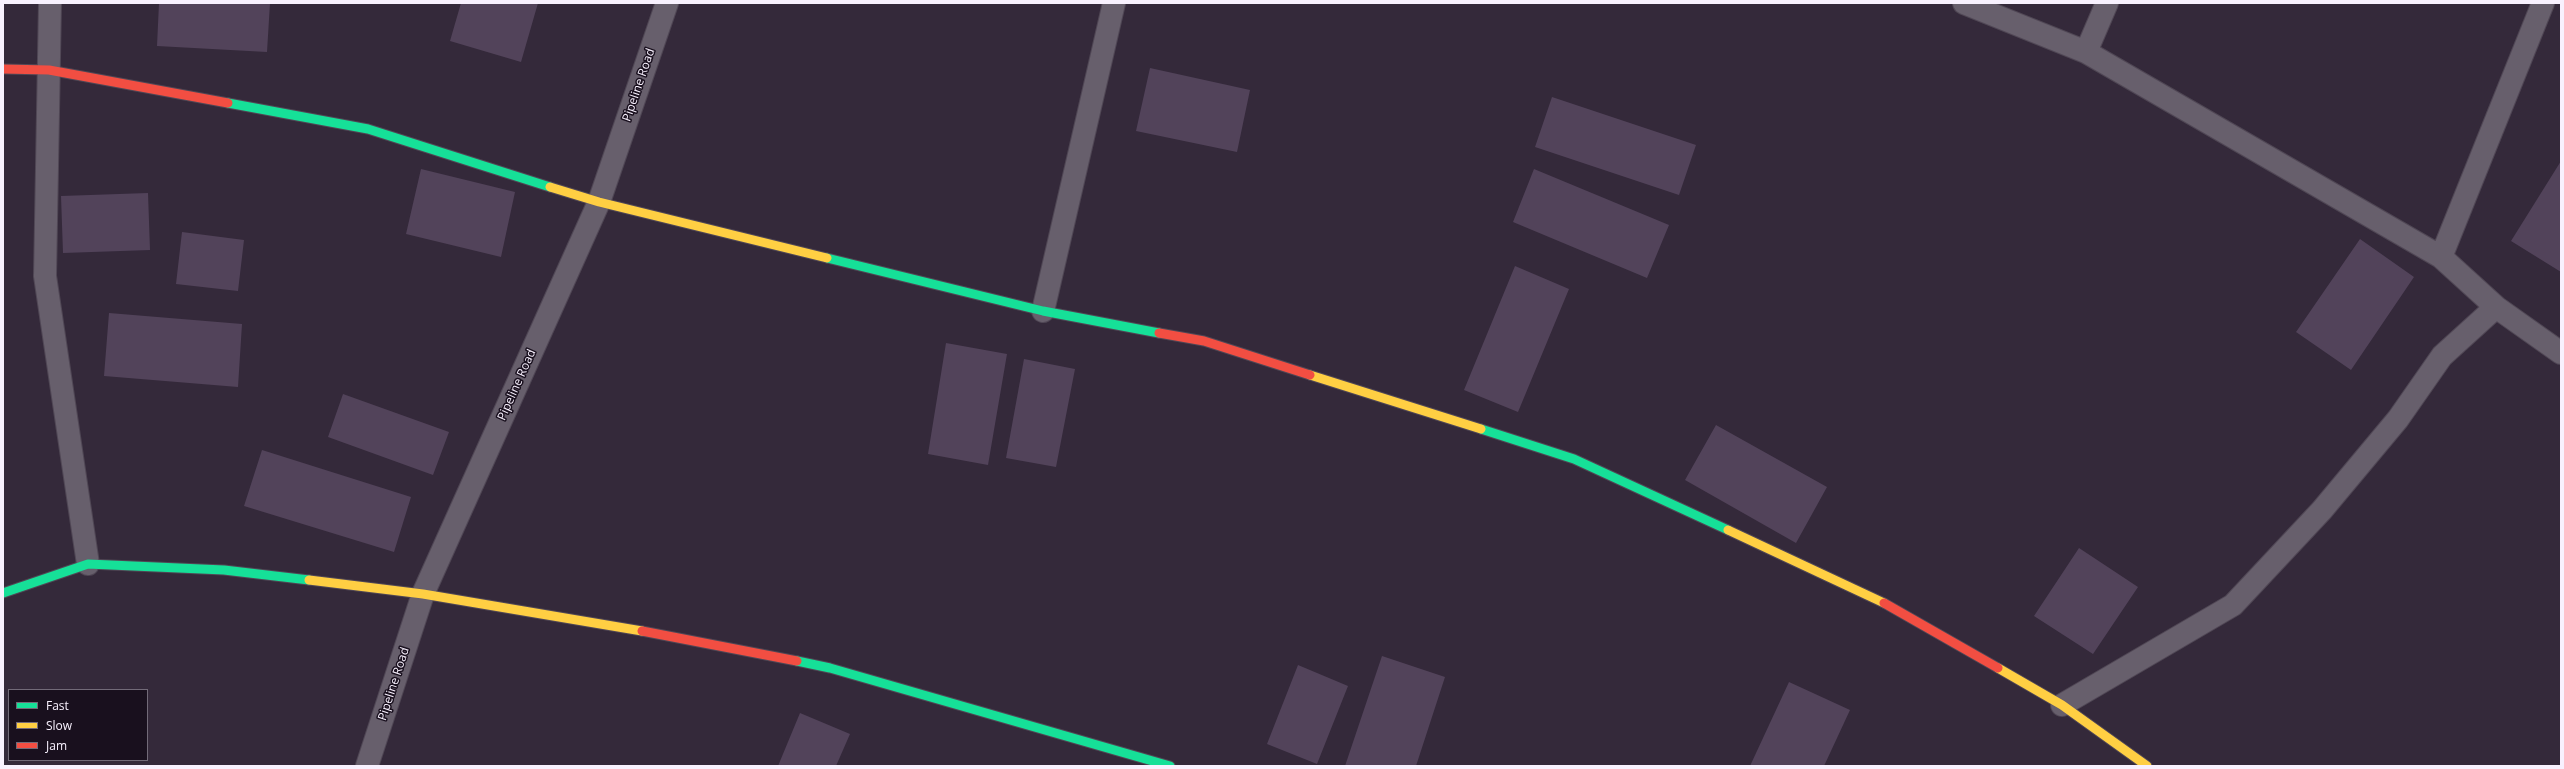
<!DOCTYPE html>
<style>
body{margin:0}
#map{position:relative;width:2564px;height:769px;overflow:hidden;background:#34293a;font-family:"Open Sans",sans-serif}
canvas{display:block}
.frame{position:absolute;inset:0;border:4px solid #f8f1fe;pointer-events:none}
.legend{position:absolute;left:8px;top:689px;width:140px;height:72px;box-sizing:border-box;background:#19101e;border:1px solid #726a78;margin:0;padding:5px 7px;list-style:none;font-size:12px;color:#f8f1fe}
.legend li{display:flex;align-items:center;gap:8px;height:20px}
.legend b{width:20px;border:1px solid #726a78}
</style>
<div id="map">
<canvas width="2564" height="769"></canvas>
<div class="frame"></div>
<ul class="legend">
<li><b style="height:5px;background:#16e098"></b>Fast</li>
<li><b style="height:5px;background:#ffcf43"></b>Slow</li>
<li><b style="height:5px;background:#f24e42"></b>Jam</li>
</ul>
</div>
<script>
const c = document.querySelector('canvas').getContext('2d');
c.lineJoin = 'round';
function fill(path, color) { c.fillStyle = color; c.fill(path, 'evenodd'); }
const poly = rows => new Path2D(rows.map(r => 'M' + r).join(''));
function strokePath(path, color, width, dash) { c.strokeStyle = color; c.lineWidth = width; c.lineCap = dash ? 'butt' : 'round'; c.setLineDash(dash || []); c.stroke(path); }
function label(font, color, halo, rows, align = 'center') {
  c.font = font + ' "Open Sans",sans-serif'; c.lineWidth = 3; c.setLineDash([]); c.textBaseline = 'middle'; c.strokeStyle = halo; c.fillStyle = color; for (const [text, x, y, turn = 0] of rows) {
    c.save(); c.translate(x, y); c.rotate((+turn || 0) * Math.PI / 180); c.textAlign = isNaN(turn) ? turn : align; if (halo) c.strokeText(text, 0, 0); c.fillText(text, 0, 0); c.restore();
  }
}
const building = poly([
 [159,3,270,3,267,52,157,46],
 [461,3,538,3,521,62,450,41],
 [1150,68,1250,90,1237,152,1136,131],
 [1552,97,1696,145,1679,195,1535,147],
 [2561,161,2561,272,2511,241],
 [421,169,515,192,501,257,406,234],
 [1534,169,1669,225,1647,278,1513,222],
 [148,193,150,250,63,253,61,196],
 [182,232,244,240,238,291,176,284],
 [2360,239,2414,277,2351,370,2296,332],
 [1515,266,1569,289,1518,412,1464,390],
 [109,313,242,324,238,387,104,376],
 [946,343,1007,354,988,465,928,454],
 [1024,359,1075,369,1056,467,1006,458],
 [343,394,449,432,433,475,328,437],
 [1716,425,1827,487,1796,543,1685,480],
 [262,450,411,497,394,552,244,506],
 [2079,548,2138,587,2093,654,2034,616],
 [1382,656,1445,677,1416,766,1345,766],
 [1298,665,1348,686,1317,764,1267,744],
 [1789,682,1850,710,1824,766,1750,766],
 [800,713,850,734,836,766,778,766]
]);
const street = poly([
 [50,3,45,276,88,564],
 [1964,3,2086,52,2441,257,2496,307,2561,353],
 [2086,52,2107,3],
 [2441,257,2543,3],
 [1043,311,1114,3],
 [2062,705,2233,605,2322,510,2398,419,2442,356,2496,307],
 [367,766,423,594,599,202,667,3]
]);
const fast = poly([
 [228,103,368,129,550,187],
 [827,258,1043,311,1159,333],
 [1481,429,1574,459,1728,530],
 [3,593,88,564,224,570,309,580],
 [797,661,830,668,1170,766]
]);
const slow = poly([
 [550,187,599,202,827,258],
 [1310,375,1481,429],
 [1728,530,1884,603],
 [309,580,423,594,642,631],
 [1998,668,2062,705,2147,766]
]);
const jam = poly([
 [3,69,49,70,228,103],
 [1159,333,1204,341,1310,375],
 [1884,603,1998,668],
 [642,631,797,661]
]);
const streetNames = [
 ["Pipeline Road",639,85,-71],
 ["Pipeline Road",517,385,-66],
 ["Pipeline Road",394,684,-72]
];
fill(building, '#52435a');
strokePath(street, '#504755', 24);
strokePath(fast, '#504755', 11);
strokePath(slow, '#504755', 11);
strokePath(jam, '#504755', 11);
strokePath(street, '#675f6c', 22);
strokePath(fast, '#16e098', 9);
strokePath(slow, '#ffcf43', 9);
strokePath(jam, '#f24e42', 9);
label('12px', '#f8f1fe', '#19101e', streetNames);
</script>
